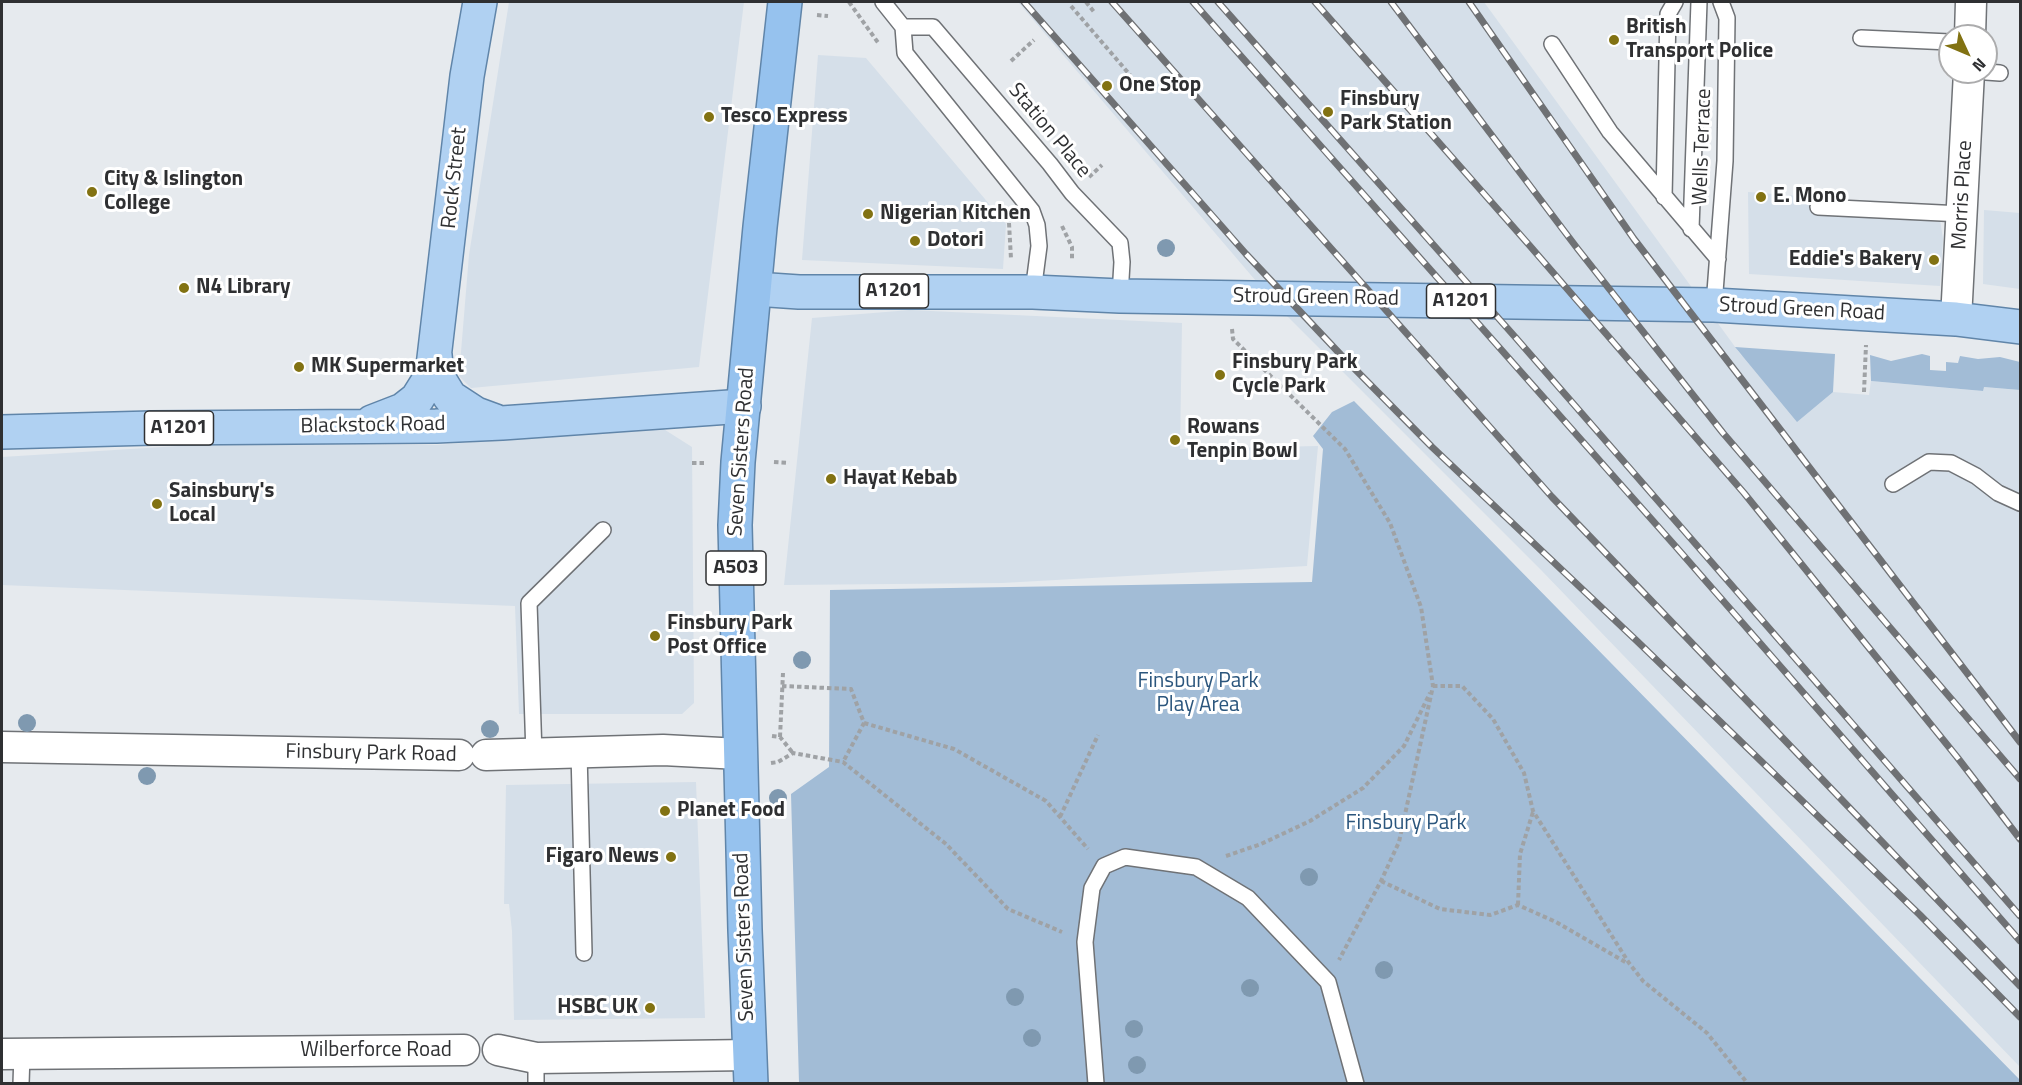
<!DOCTYPE html>
<style>
body{margin:0}
#map{position:relative;width:2022px;height:1085px;overflow:hidden;background:#e6eaee;font-family:"Titillium Web",sans-serif}
canvas{display:block}
.frame{position:absolute;inset:0;border:3px solid #2f3032;pointer-events:none}
.north{position:absolute;left:1938px;top:24px;width:60px;height:60px;box-sizing:border-box;background:#fff;border:2px solid #acacad;border-radius:50%;rotate:134deg;font-size:16px;font-weight:700;line-height:24px;text-align:center;color:#2f3032}
.north::after{content:'';display:block;margin:auto;width:21px;height:27px;background:#827212;clip-path:polygon(50% 0,100% 100%,50% 72%,0 100%)}
</style>
<div id="map">
<canvas width="2022" height="1085"></canvas>
<div class="frame"></div>
<div class="north">N</div>
</div>
<script>
const c = document.querySelector('canvas').getContext('2d');
c.lineJoin = 'round';
function fill(path, color) { c.fillStyle = color; c.fill(path, 'evenodd'); }
const poly = rows => new Path2D(rows.map(r => 'M' + r).join(''));
function strokePath(path, color, width, dash) { c.strokeStyle = color; c.lineWidth = width; c.lineCap = dash ? 'butt' : 'round'; c.setLineDash(dash || []); c.stroke(path); }
function label(font, color, halo, rows, align = 'center') {
  c.font = font + ' "Titillium Web",sans-serif'; c.lineWidth = 6; c.setLineDash([]); c.textBaseline = 'middle'; c.strokeStyle = halo; c.fillStyle = color; for (const [text, x, y, turn = 0] of rows) {
    c.save(); c.translate(x, y); c.rotate((+turn || 0) * Math.PI / 180); c.textAlign = isNaN(turn) ? turn : align; if (halo) c.strokeText(text, 0, 0); c.fillText(text, 0, 0); c.restore();
  }
}
const built = poly([
 [509,2,744,2,699,367,471,388,459,376,469,255],
 [1018,2,1484,2,1741,355,1785,375,1833,392,1869,395,1871,381,1982,391,1983,387,2020,390,2020,1067,1542,571,1279,308],
 [818,55,866,58,1006,224,1003,269,802,260],
 [1748,192,1938,207,1943,239,1940,286,1749,274],
 [1984,210,2020,213,2020,289,1983,284],
 [910,310,1182,323,1180,449,1318,446,1307,566,1002,583,784,585,812,318],
 [662,428,692,447,694,703,682,714,519,714,515,606,2,585,2,457,211,444,435,445],
 [696,782,705,1018,514,1020,512,931,509,904,504,904,506,785]
]);
const green = poly([
 [1735,347,1835,354,1833,392,1797,422],
 [1922,354,1930,356,1930,370,1946,371,1946,362,1958,363,1960,356,1978,359,2000,357,2020,362,2020,390,1984,387,1983,391,1871,381,1870,355,1891,361],
 [1354,401,2020,1080,2020,1083,799,1083,791,794,829,767,830,590,1312,582,1323,449,1313,436,1332,412]
]);
const path = poly([
 [849,2,879,44],
 [1086,2,1094,12],
 [1071,6,1130,75],
 [817,15,828,16],
 [1011,61,1034,40],
 [1089,177,1102,165],
 [1009,223,1011,259],
 [1062,226,1072,247,1072,261],
 [1232,329,1233,339,1345,449,1390,523,1421,607,1433,686,1399,842,1381,881,1339,960],
 [1864,392,1866,345],
 [774,462,789,463],
 [692,463,704,463],
 [782,686,851,689,864,723,843,762],
 [1433,686,1462,686,1493,719,1524,773,1533,811,1629,963,1643,981,1707,1033,1748,1084],
 [864,723,954,749,1046,801,1088,849],
 [772,736,780,737,793,753],
 [780,737,783,673],
 [771,763,778,762,793,753,843,762,946,844,1008,909,1062,932],
 [1060,817,1098,735],
 [1226,856,1261,844,1310,821,1363,788,1404,746,1430,693],
 [1381,881,1440,909,1490,915,1518,905,1556,922,1627,963],
 [1518,905,1520,854,1533,812]
]);
const service = poly([
 [883,2,903,27,905,53,1032,211,1037,225,1039,246,1033,292],
 [903,27,933,27,1050,164,1072,193,1120,243,1122,262,1120,296],
 [1861,38,1950,42],
 [1552,44,1610,132,1718,259],
 [1986,72,2000,73],
 [1664,197,1668,14,1675,2],
 [1818,207,1962,214],
 [1691,229,1699,2],
 [1714,305,1725,161,1727,18,1721,2],
 [1893,484,1929,462,1951,463,1976,476,1998,493,2020,503],
 [579,752,584,953],
 [534,755,529,603,603,530],
 [536,1058,536,1084],
 [21,1084,22,1054],
 [1096,1084,1085,942,1092,888,1104,866,1125,857,1196,867,1248,898,1328,982,1356,1084]
]);
const minor = poly([
 [1970,36,1971,2],
 [1956,319,1969,72],
 [2,747,459,755],
 [486,755,663,750,740,754],
 [498,1050,536,1058,750,1055],
 [2,1054,464,1050]
]);
const primary = poly([
 [755,289,799,292,1033,292,1120,296,1714,305,1956,319,2020,327],
 [435,355,437,376,450,397,476,414,495,421],
 [372,422,403,410,417,399,432,375,467,76,480,2],
 [2,432,152,428,436,426,502,423,744,406]
]);
const trunk = poly([
 [751,1084,745,930,735,525,738,462,760,227,785,2]
]);
const rail = poly([
 [1024,2,1246,254,1341,355,1432,447,1638,642,1920,915,2020,1017],
 [1112,2,1552,497,2020,986],
 [1193,2,1677,548,2020,941],
 [1218,2,1516,338,2020,916],
 [1315,2,1530,246,1744,493,1957,757,2020,839],
 [1391,2,1577,248,1723,433,2020,779],
 [1469,2,1634,239,2020,742]
]);
const trees = [
 [1166,248],
 [802,660],
 [27,723],
 [490,729],
 [147,776],
 [778,798],
 [1456,819],
 [1309,877],
 [1384,970],
 [1250,988],
 [1015,997],
 [1134,1029],
 [1032,1038],
 [1137,1065]
];
const markers = [
 [1614,40,6,"#827212"],
 [1107,86,6,"#827212"],
 [1328,112,6,"#827212"],
 [709,117,6,"#827212"],
 [92,192,6,"#827212"],
 [1761,197,6,"#827212"],
 [868,214,6,"#827212"],
 [915,241,6,"#827212"],
 [1934,260,6,"#827212"],
 [184,288,6,"#827212"],
 [299,367,6,"#827212"],
 [1220,375,6,"#827212"],
 [1175,440,6,"#827212"],
 [831,479,6,"#827212"],
 [157,504,6,"#827212"],
 [655,636,6,"#827212"],
 [665,811,6,"#827212"],
 [671,857,6,"#827212"],
 [650,1008,6,"#827212"]
];
const shields = [
 [894,291,69],
 [1461,301,69],
 [179,428,69],
 [736,568,60]
];
const shieldNames = [
 ["A1201",894,291],
 ["A1201",1461,301],
 ["A1201",179,428],
 ["A503",736,568]
];
const poiNames = [
 ["British",1626,28],
 ["Transport Police",1626,52],
 ["One Stop",1119,86],
 ["Finsbury",1340,100],
 ["Park Station",1340,124],
 ["Tesco Express",721,117],
 ["City & Islington",104,180],
 ["College",104,204],
 ["E. Mono",1773,197],
 ["Nigerian Kitchen",880,214],
 ["Dotori",927,241],
 ["Eddie's Bakery",1922,260,"right"],
 ["N4 Library",196,288],
 ["Finsbury Park",1232,363],
 ["Cycle Park",1232,387],
 ["MK Supermarket",311,367],
 ["Rowans",1187,428],
 ["Tenpin Bowl",1187,452],
 ["Hayat Kebab",843,479],
 ["Sainsbury's",169,492],
 ["Local",169,516],
 ["Finsbury Park",667,624],
 ["Post Office",667,648],
 ["Planet Food",677,811],
 ["Figaro News",659,857,"right"],
 ["HSBC UK",638,1008,"right"]
];
const streetNames = [
 ["Station Place",1049,131,50],
 ["Wells Terrace",1703,147,-88],
 ["Rock Street",455,178,-84],
 ["Morris Place",1963,195,-87],
 ["Stroud Green Road",1316,298,1],
 ["Stroud Green Road",1802,310,3],
 ["Blackstock Road",373,426,-1],
 ["Seven Sisters Road",742,452,-86],
 ["Finsbury Park Road",371,754,1],
 ["Seven Sisters Road",745,937,-92],
 ["Wilberforce Road",376,1051]
];
const parkNames = [
 ["Finsbury Park",1198,682],
 ["Play Area",1198,706],
 ["Finsbury Park",1406,824]
];
fill(built, '#d5dfe9');
fill(green, '#a2bcd6');
strokePath(service, '#6f7276', 18);
strokePath(minor, '#6f7276', 33);
strokePath(primary, '#6085a9', 36);
strokePath(trunk, '#6085a9', 36);
strokePath(path, '#9fa2a5', 4, [4.5, 3]);
strokePath(service, '#fff', 15);
strokePath(minor, '#fff', 30);
strokePath(primary, '#b0d1f2', 33);
strokePath(trunk, '#96c2ee', 33);
strokePath(rail, '#6f7174', 7);
strokePath(rail, '#fff', 4.5, [14]);
c.fillStyle = '#7f99b0';
for (const [x, y] of trees) { c.beginPath(); c.arc(x, y, 9, 0, 2 * Math.PI); c.fill(); }
for (const [x, y, r, color] of markers) { const dot = new Path2D(); dot.arc(x, y, r, 0, 2 * Math.PI); c.fillStyle = color; c.fill(dot); strokePath(dot, '#fff', 2); }
for (const [x, y, w] of shields) { const box = new Path2D(); box.roundRect(x - w / 2, y - 17, w, 34, 4.5); c.fillStyle = '#fff'; c.fill(box); strokePath(box, '#2f3032', 1.5); }
label('bold 20px', '#2f3032', null, shieldNames);
label('bold 21px', '#2f3032', '#fff', poiNames, 'left');
label('21px', '#2f3032', '#fff', streetNames);
label('21px', '#2b567d', '#fff', parkNames);
</script>
